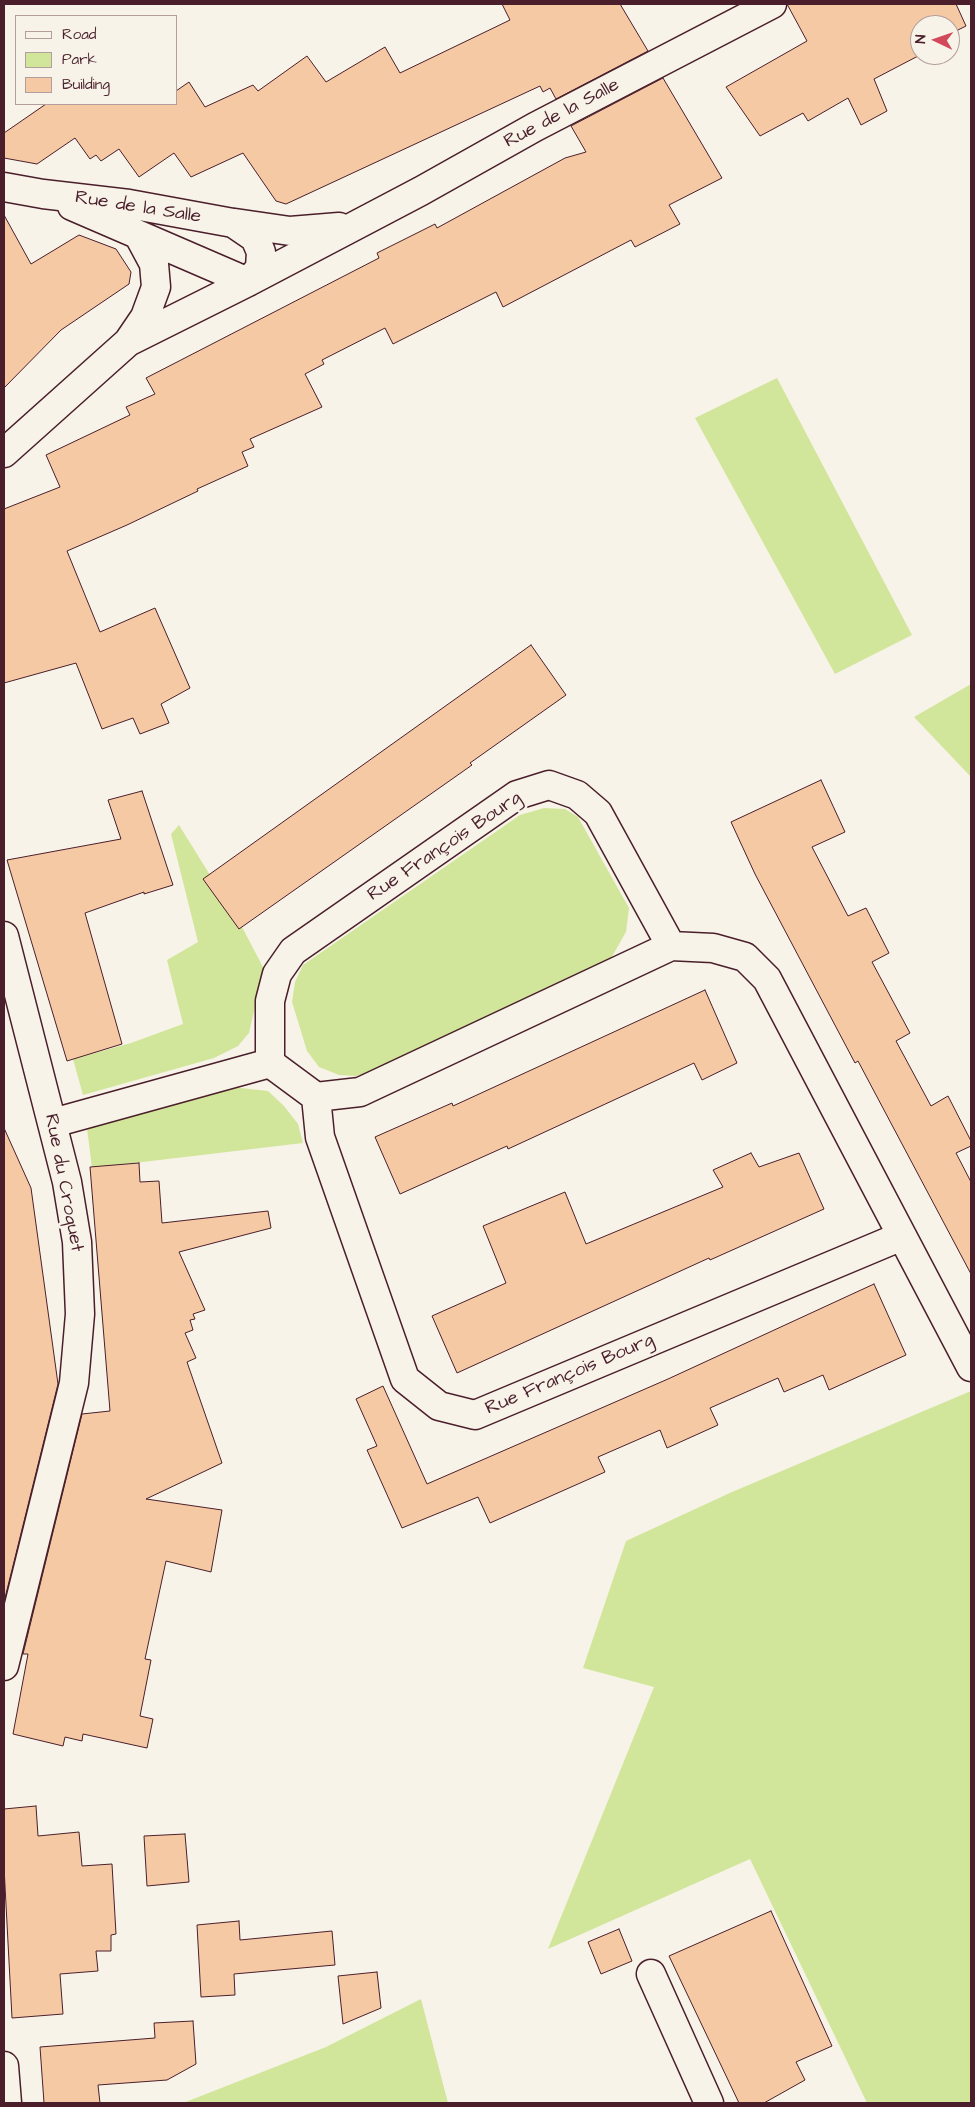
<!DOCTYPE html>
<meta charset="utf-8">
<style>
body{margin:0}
#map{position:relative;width:975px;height:2107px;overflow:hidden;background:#f7f3e8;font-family:"Architects Daughter",sans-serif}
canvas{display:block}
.frame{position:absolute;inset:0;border:5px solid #4a1f2b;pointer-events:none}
.legend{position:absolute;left:15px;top:15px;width:162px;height:90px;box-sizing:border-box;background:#f7f3e8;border:1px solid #b29e9c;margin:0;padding:6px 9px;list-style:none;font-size:15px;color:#4a1f2b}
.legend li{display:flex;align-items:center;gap:10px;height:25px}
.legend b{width:25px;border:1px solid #b29e9c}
.north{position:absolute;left:910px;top:15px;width:50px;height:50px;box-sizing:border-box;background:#f7f3e8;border:1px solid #b29e9c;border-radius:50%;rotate:273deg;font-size:14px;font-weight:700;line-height:20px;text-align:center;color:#4a1f2b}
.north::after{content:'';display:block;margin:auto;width:18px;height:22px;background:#d1495b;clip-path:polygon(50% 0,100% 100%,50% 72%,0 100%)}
</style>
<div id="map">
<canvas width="975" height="2107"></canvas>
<div class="frame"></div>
<ul class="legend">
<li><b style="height:6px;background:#f7f3e8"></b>Road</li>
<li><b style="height:14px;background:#d2e69b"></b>Park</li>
<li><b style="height:14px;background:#f6c9a5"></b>Building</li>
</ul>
<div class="north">N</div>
</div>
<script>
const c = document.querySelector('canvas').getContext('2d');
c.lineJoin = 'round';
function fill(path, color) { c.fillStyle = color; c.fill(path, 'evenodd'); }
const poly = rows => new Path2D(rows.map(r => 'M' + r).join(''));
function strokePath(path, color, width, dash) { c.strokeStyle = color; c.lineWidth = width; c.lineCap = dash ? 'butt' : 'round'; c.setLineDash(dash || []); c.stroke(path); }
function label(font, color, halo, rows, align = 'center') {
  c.font = font + ' "Architects Daughter",sans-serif'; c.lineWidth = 5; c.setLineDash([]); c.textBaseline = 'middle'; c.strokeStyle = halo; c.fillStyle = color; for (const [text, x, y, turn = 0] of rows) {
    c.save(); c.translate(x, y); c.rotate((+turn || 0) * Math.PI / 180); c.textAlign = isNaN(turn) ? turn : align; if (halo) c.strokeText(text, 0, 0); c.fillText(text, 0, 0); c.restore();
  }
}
const green = poly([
 [777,378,912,635,835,674,695,418],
 [971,684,971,777,914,717],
 [544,808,565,809,578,817,629,908,626,932,610,960,375,1072,356,1076,339,1075,319,1067,307,1051,292,1002,295,982,303,965,520,815],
 [179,825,241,925,264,969,249,1033,238,1046,214,1058,83,1095,73,1059,131,1043,183,1024,167,960,198,942,171,834],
 [232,1087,268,1091,284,1106,298,1124,303,1143,92,1168,87,1128],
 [971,1391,971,2103,867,2103,750,1859,548,1949,654,1687,583,1668,626,1541,732,1492],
 [421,1999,448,2103,183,2103,326,2047]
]);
const building = poly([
 [502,4,620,4,648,51,556,99,550,88,543,92,540,86,286,204,276,201,243,153,191,177,174,153,139,177,119,149,101,161,96,155,90,159,75,138,37,164,4,158,4,133,46,104,176,104,176,91,189,82,205,107,253,85,258,91,307,56,326,82,385,47,400,73,510,20,502,4],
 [787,4,956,4,966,26,950,34,950,25,920,25,920,55,874,79,887,111,861,125,848,98,808,121,803,113,760,136,726,87,807,41,787,4],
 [663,78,722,178,669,205,680,224,635,247,631,240,503,307,496,292,393,344,385,328,322,360,324,364,305,374,322,407,250,439,254,447,242,452,248,466,197,489,198,491,127,525,67,551,100,632,155,608,190,688,161,704,169,723,140,734,133,718,102,729,76,663,4,683,4,509,60,487,46,455,130,415,126,407,155,394,146,378,379,258,377,253,435,224,437,228,565,158,586,152,571,126,663,78],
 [4,215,31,264,79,235,116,249,131,272,129,284,61,330,4,388,4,215],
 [531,645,566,695,470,763,472,765,239,929,203,879,531,645],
 [821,780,845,832,812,847,848,916,866,908,889,953,872,962,910,1033,896,1041,931,1106,948,1096,971,1141,971,1146,956,1153,971,1182,971,1274,858,1061,855,1063,755,874,731,822,821,780],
 [142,791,173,885,144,894,144,892,85,913,122,1044,67,1061,7,860,121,839,108,800,142,791],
 [705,990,737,1063,702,1080,694,1063,508,1149,507,1146,400,1194,375,1137,452,1103,453,1106,705,990],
 [4,1128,31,1188,58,1384,4,1602,4,1128],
 [751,1153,759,1167,799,1153,824,1209,710,1260,709,1258,457,1373,432,1316,506,1283,483,1226,565,1192,586,1244,723,1187,713,1170,751,1153],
 [139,1163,140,1182,159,1181,162,1223,268,1211,271,1228,179,1252,205,1310,193,1314,195,1319,190,1320,193,1330,185,1333,196,1358,187,1362,222,1463,146,1499,222,1510,211,1572,166,1561,145,1659,151,1660,140,1716,153,1719,147,1748,83,1734,82,1741,65,1737,63,1746,13,1734,28,1654,23,1654,82,1414,110,1411,90,1167,139,1163],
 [874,1284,906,1355,829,1390,823,1375,784,1392,778,1378,710,1408,718,1425,667,1448,660,1430,598,1457,605,1472,490,1523,478,1497,402,1528,367,1450,377,1446,356,1399,383,1386,427,1484,668,1379,874,1284],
 [36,1806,38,1836,79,1832,82,1866,112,1864,116,1934,111,1935,111,1951,96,1951,98,1971,60,1974,63,2014,12,2018,4,1867,4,1809,36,1806],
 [185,1834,189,1882,147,1886,144,1836,185,1834],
 [771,1911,832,2046,796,2062,805,2080,764,2103,739,2103,669,1956,771,1911],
 [239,1921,240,1940,332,1931,335,1965,234,1974,235,1995,201,1997,197,1925,239,1921],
 [619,1929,632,1961,601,1974,588,1942,619,1929],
 [377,1972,381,2008,343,2024,338,1976,377,1972],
 [193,2021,196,2064,167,2080,98,2085,100,2103,44,2103,40,2047,155,2038,154,2023,193,2021]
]);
const minor = poly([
 [4,187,43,194,129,204,233,223,255,238,261,252,260,268,248,282],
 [72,206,248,282],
 [235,223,290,231,339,227],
 [128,342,145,317,156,287,154,264,139,236],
 [4,453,128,342,248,282,421,191,535,127,772,4],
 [4,936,67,1182,77,1242,80,1314,74,1383,4,1666],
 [270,1063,316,1097,360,1092,671,946,713,948,745,957,767,979,971,1367],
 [270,1063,270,1001,277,974,293,951,517,795,549,785,577,795,598,813,671,946],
 [316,1097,320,1137,405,1379,439,1406,475,1415,902,1236],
 [53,1123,270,1063],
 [651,1974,709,2103],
 [4,2066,7,2103]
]);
const streetNames = [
 ["Rue de la Salle",562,114,-28],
 ["Rue de la Salle",138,208,9],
 ["Rue François Bourg",445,847,-34],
 ["Rue du Croquet",63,1183,79],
 ["Rue François Bourg",570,1375,-23]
];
fill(green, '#d2e69b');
fill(building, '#f6c9a5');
strokePath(building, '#4a1f2b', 1);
strokePath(minor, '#4a1f2b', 31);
strokePath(minor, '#f7f3e8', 28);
label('19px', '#4a1f2b', '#f7f3e8', streetNames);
</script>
